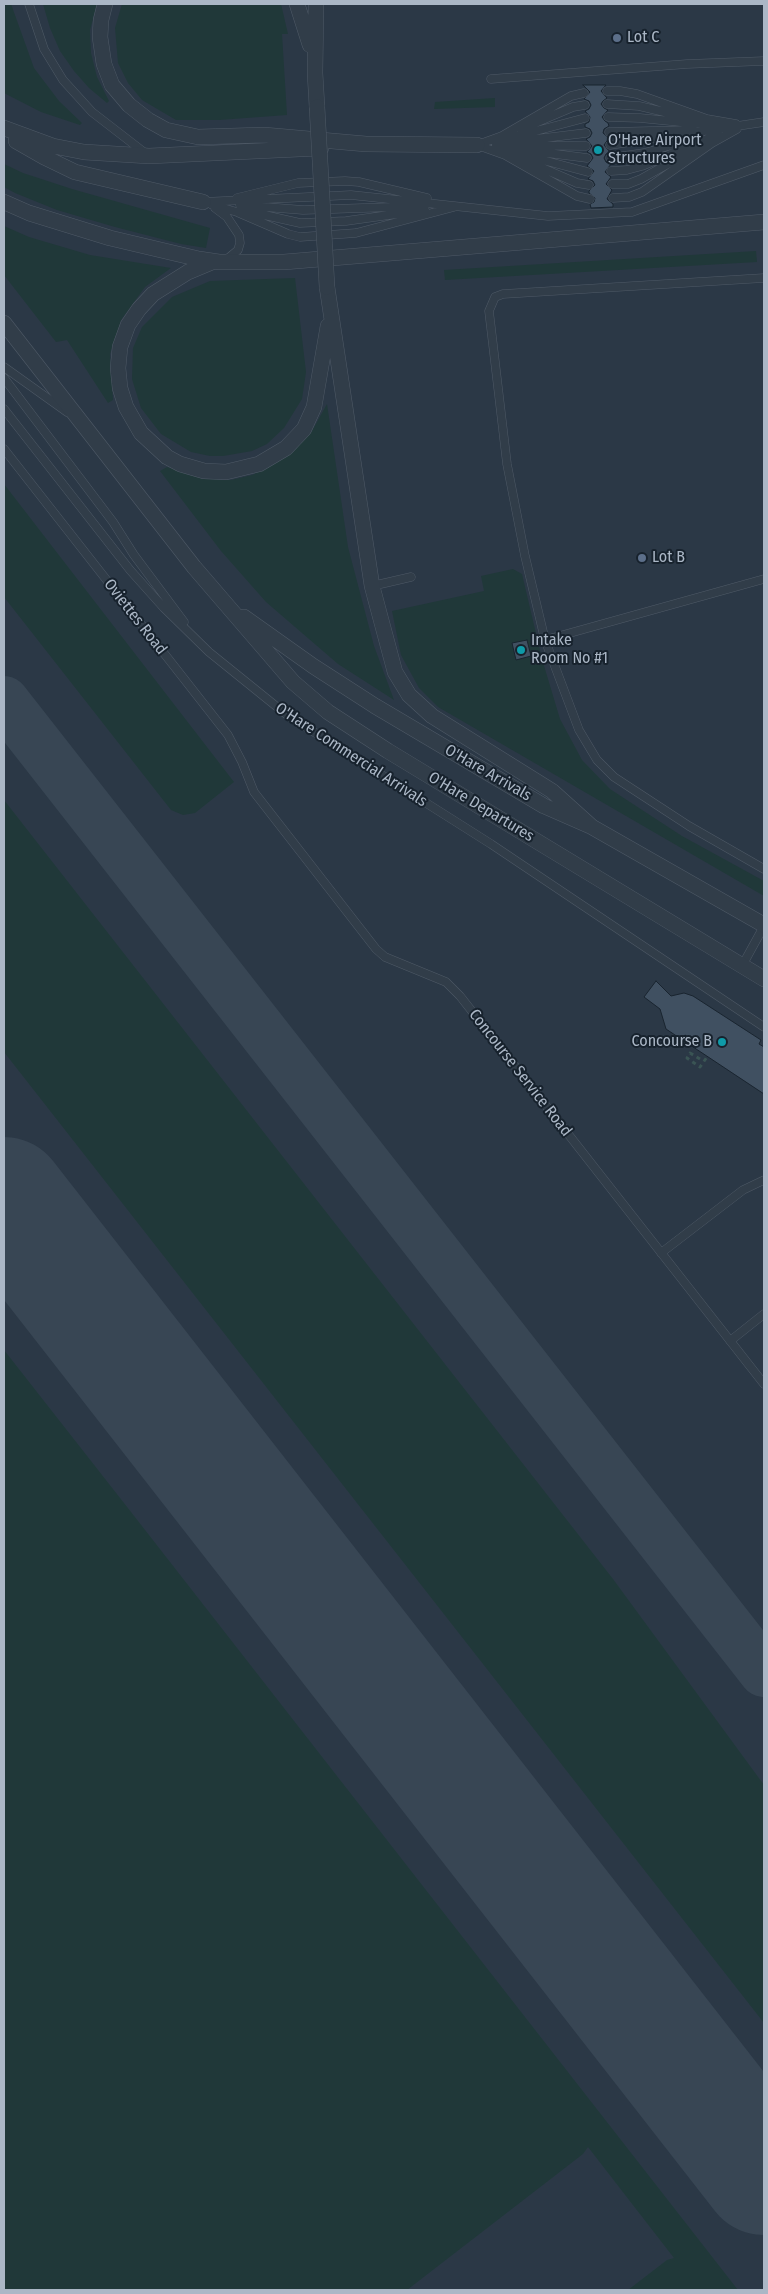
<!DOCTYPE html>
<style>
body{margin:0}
#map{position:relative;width:768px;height:2294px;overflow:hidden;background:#1e2b38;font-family:"Fira Sans Condensed",sans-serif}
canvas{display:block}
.frame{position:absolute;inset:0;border:5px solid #abb7c6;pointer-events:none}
</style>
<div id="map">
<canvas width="768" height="2294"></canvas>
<div class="frame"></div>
</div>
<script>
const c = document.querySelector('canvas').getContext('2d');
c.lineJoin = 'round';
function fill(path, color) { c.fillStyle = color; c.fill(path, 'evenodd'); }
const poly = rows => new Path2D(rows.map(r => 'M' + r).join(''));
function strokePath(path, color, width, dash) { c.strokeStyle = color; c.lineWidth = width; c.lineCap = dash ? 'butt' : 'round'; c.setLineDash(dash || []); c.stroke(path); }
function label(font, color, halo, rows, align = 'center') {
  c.font = font + ' "Fira Sans Condensed",sans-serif'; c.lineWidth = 4; c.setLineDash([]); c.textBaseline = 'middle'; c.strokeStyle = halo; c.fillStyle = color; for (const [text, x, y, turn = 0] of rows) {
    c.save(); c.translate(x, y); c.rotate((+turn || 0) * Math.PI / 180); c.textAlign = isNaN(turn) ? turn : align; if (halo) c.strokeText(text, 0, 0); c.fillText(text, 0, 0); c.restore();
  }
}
const airport = poly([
 [4,4,764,4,764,2290,4,2290]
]);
const green = poly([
 [4,4,11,4,34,68,59,101,82,123,80,125,41,112,4,93],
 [43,4,97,4,90,30,91,53,97,77,109,101,107,103,89,88,74,71,60,51,50,28],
 [122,4,281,4,288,34,282,34,287,115,219,120,176,120,142,100,128,83,118,63,115,28],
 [495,98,495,107,434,109,435,102],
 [4,164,23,173,72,189,210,228,206,248,181,244,115,227,57,210,15,193,4,187],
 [4,226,29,237,90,255,171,268,145,287,121,320,110,354,113,400,108,403,67,340,56,342,4,275],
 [756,251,757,262,445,280,444,270],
 [295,278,306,372,302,399,284,428,267,444,252,451,223,456,210,456,191,452,161,434,141,408,132,379,133,348,142,327,172,297,210,281],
 [327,404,348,547,374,646,394,700,338,664,266,602,221,551,160,471,167,467,203,479,231,480,252,475,269,467,302,442,312,431],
 [4,484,234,782,195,813,183,815,171,810,4,597],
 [513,569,522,574,542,659,560,719,582,760,610,789,682,836,764,881,764,896,438,707,419,688,401,655,392,611,484,591,481,576],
 [4,800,613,1579,764,1785,764,2023,4,1052],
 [4,1350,131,1512,738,2290,628,2290,667,2260,674,2258,588,2147,583,2154,407,2290,4,2290]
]);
const taxiway = poly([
 [4,701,764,1672]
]);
const runway = poly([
 [4,1199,764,2173]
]);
const building = poly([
 [583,85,606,85,601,91,607,98,603,101,601,104,604,108,608,110,602,117,605,121,608,123,609,126,604,129,603,133,609,138,604,145,610,152,606,154,604,158,606,162,611,164,605,172,611,177,606,184,612,190,607,199,613,204,613,207,591,208,590,204,594,202,595,198,589,193,589,191,595,185,593,181,588,179,594,171,587,166,593,158,591,154,587,152,592,146,586,139,590,137,592,133,590,129,585,127,585,124,589,122,590,117,585,111,589,109,591,105,589,101,584,99,590,92,583,85],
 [527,640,531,656,516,660,512,643,527,640],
 [656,981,671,996,684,993,693,996,761,1040,759,1044,764,1047,764,1094,666,1029,660,1009,644,997,656,981]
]);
const path = poly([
 [700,1059,690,1053,687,1058,700,1067,707,1057]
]);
const service = poly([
 [29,4,44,49,63,80,92,112,145,153],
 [491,79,687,64,764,61],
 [607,91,620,91,637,94,707,119,736,124],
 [607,104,639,106,694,119],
 [608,117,640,118,721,126],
 [521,129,573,107,585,105],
 [609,132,693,130],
 [498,141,585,118],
 [511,142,586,133],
 [477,145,505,155,577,196,590,199],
 [477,145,502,136,571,96,584,93],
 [496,145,586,146],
 [610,145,764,122],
 [501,149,588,172],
 [516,149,587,158],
 [519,158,577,183,589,185],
 [610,158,644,153,700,137],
 [611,171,627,170,642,166,719,134],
 [612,184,628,184,641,179,698,147],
 [237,198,298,183,345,181,359,182,427,198],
 [613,198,629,197,642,192,712,143,737,129],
 [203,202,351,195,548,216,632,212,764,165],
 [212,205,237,212,288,234,300,237,356,233,454,207],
 [240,205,303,210,423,206],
 [215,208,227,217,239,235,240,243,238,250,226,260],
 [242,210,300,223,346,221,425,210],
 [764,278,503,294,495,297,489,311,507,464,525,556,545,640,579,730,597,760,614,777,689,826,764,869],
 [4,367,67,412],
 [4,378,113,522,134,555,184,622],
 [4,409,130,570,164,608,209,652,287,715,491,844,764,1027],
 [4,449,228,735,242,762,254,792,376,949,385,957,446,982,460,996,764,1384],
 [372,586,411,577],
 [545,640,764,579],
 [742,966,764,926],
 [661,1253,743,1190,764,1180],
 [730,1341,764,1314]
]);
const minor = poly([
 [105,4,101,20,100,37,104,64,112,85,129,105,148,120,166,130,198,137,264,135,366,144,477,145],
 [297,4,310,45],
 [316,4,315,73,317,107],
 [4,128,53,146,84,152,149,156,321,148],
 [16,141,44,157,75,172,203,202],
 [4,202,29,213,110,238,199,259,219,262,284,262,764,222],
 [212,262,188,272,153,294,139,309,128,325,120,347,118,368,120,388,126,407,141,433,167,457,180,464,204,471,226,472,259,464,286,448,304,429,314,407,328,326],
 [327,287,372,586,395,672,409,695,432,716,552,791,592,827],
 [4,323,194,567,293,682,328,712,388,751,764,979],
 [244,617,313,666,375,706,544,806,592,827,764,925]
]);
const minorBridge = poly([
 [317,107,327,287]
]);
const markers = [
 [617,38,5,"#5c6f8a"],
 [598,150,5,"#0f9aa8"],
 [642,558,5,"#5c6f8a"],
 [521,650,5,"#0f9aa8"],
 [722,1042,5,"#0f9aa8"]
];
const poiNames = [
 ["Lot C",627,38],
 ["O'Hare Airport",608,141],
 ["Structures",608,159],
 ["Lot B",652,558],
 ["Intake",531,641],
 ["Room No #1",531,659],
 ["Concourse B",712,1042,"right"]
];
const streetNames = [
 ["Oviettes Road",135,617,52],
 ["O'Hare Commercial Arrivals",351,755,33],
 ["O'Hare Arrivals",488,773,30],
 ["O'Hare Departures",481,807,31],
 ["Concourse Service Road",520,1073,52]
];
fill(airport, '#2b3846');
fill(green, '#203839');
strokePath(taxiway, '#384654', 50);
strokePath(runway, '#384654', 124);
fill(building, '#405061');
strokePath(building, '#19242f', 1);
strokePath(service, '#4f5a67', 9);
strokePath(minor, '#4f5a67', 16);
strokePath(path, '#3a5454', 3, [4, 4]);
strokePath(service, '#313d49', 8);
strokePath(minor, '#313d49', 15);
strokePath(minorBridge, '#4f5a67', 16, []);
strokePath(minorBridge, '#313d49', 15);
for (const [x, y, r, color] of markers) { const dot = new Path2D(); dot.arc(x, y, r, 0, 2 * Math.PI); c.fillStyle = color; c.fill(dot); strokePath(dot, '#17222d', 2); }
label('16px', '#abb7c6', '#17222d', poiNames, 'left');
label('16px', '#abb7c6', '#17222d', streetNames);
</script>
